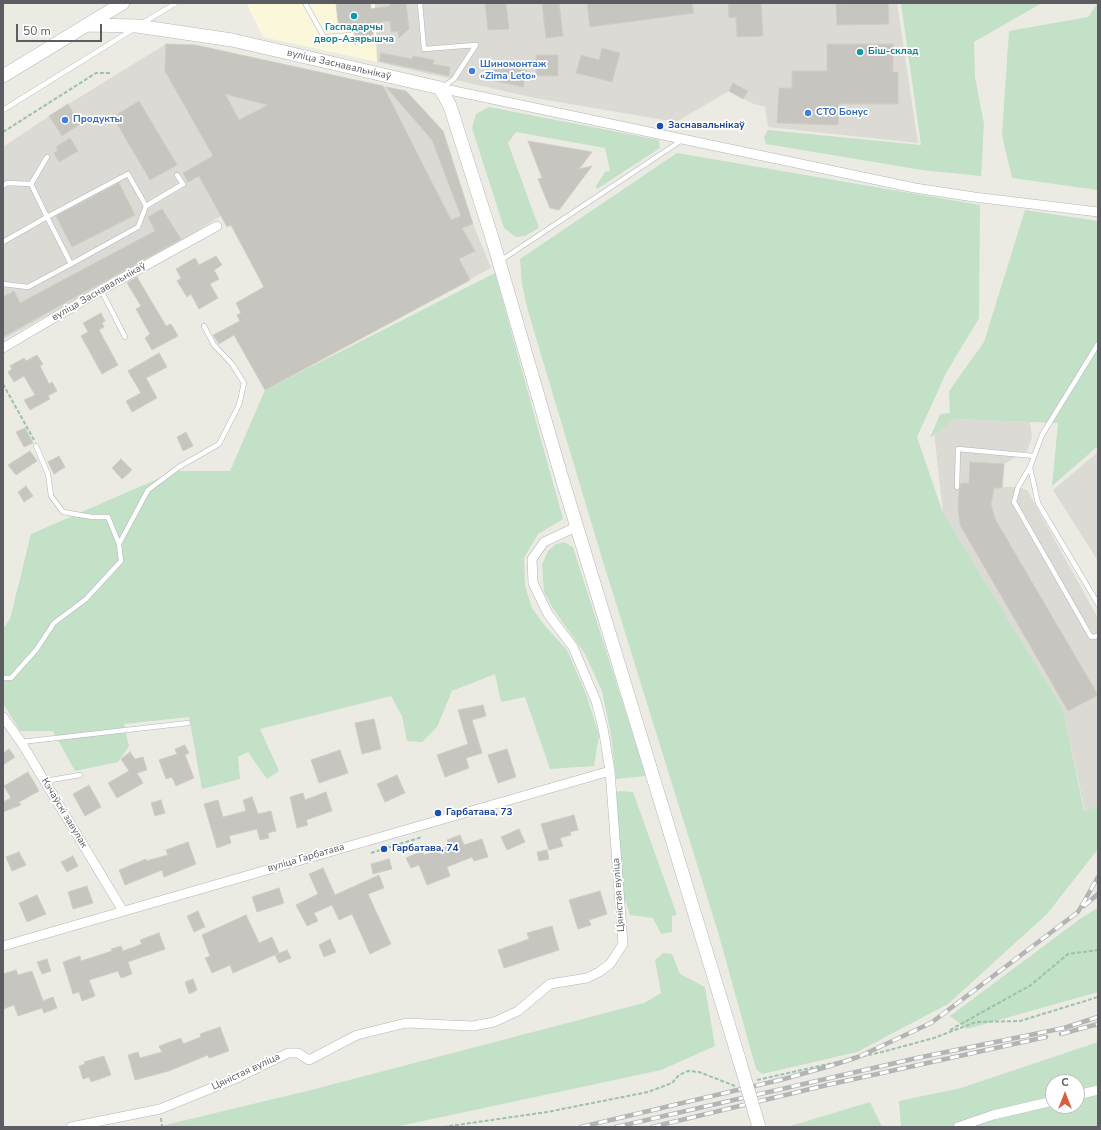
<!DOCTYPE html>
<meta charset="utf-8">
<style>
body{margin:0}
#map{position:relative;width:1101px;height:1130px;overflow:hidden;background:#ecebe3;font-family:"Nunito Sans",sans-serif}
canvas{display:block}
.frame{position:absolute;inset:0;border:4px solid #5b5d62;pointer-events:none}
.north{position:absolute;left:1045px;top:1074px;width:40px;height:40px;box-sizing:border-box;background:#fff;border:1px solid #bdbec0;border-radius:50%;rotate:0deg;font-size:11px;font-weight:700;line-height:16px;text-align:center;color:#5b5d62}
.north::after{content:'';display:block;margin:auto;width:14px;height:18px;background:#d6603f;clip-path:polygon(50% 0,100% 100%,50% 72%,0 100%)}
.scale{position:absolute;left:16px;top:24px;width:86px;height:18px;box-sizing:border-box;border:2px solid #5b5d62;border-top:0;padding-left:5px;font-size:12px;line-height:14px;white-space:nowrap;color:#5b5d62;-webkit-text-stroke:3px #fff;paint-order:stroke}
</style>
<div id="map">
<canvas width="1101" height="1130"></canvas>
<div class="frame"></div>
<div class="north">С</div>
<div class="scale">50 m</div>
</div>
<script>
const c = document.querySelector('canvas').getContext('2d');
c.lineJoin = 'round';
function fill(path, color) { c.fillStyle = color; c.fill(path, 'evenodd'); }
const poly = rows => new Path2D(rows.map(r => 'M' + r).join(''));
function strokePath(path, color, width, dash) { c.strokeStyle = color; c.lineWidth = width; c.lineCap = dash ? 'butt' : 'round'; c.setLineDash(dash || []); c.stroke(path); }
function label(font, color, halo, rows, align = 'center') {
  c.font = font + ' "Nunito Sans",sans-serif'; c.lineWidth = 3.5; c.setLineDash([]); c.textBaseline = 'middle'; c.strokeStyle = halo; c.fillStyle = color; for (const [text, x, y, turn = 0] of rows) {
    c.save(); c.translate(x, y); c.rotate((+turn || 0) * Math.PI / 180); c.textAlign = isNaN(turn) ? turn : align; if (halo) c.strokeText(text, 0, 0); c.fillText(text, 0, 0); c.restore();
  }
}
const commercial = poly([
 [250,3,375,3,377,62,263,37,247,5]
]);
const industrial = poly([
 [375,3,897,3,918,143,768,127,765,107,751,103,729,91,676,122,535,98,377,62],
 [166,44,197,45,406,91,443,131,473,224,491,268,265,390,242,349,250,344,237,315,241,313,236,303,264,287,231,225,227,227,221,216,182,240,3,340,3,147,49,116],
 [954,419,1030,422,1032,438,1027,451,1004,464,1002,487,1018,487,1027,490,1098,618,1098,807,1085,812,1063,709,943,513,934,432],
 [1098,452,1098,561,1053,490]
]);
const green = poly([
 [901,3,1042,3,974,42,975,77,984,124,981,176,922,170,766,144,764,137,768,130,921,145],
 [1098,3,1098,190,1012,178,1002,135,1009,31,1088,17],
 [489,107,659,140,660,148,597,189,596,186,605,172,610,171,605,148,516,132,508,143,539,228,525,236,516,237,504,228,472,128,476,114],
 [677,153,980,205,979,318,946,373,917,437,943,513,1063,709,1084,811,1098,807,1098,849,1047,914,948,1004,857,1052,762,1074,756,1069,718,932,601,555,528,311,522,285,520,259],
 [1025,210,1098,221,1098,446,1052,486,1058,423,954,419,930,438,940,414,950,413,949,391,984,342],
 [495,273,563,519,538,534,524,558,525,586,532,608,545,626,567,650,586,694,599,735,594,766,550,769,525,697,501,702,495,674,452,691,437,727,422,742,407,741,402,716,391,696,260,729,279,771,267,779,248,752,238,757,240,779,202,789,189,717,124,724,129,746,118,762,75,771,53,731,20,731,3,703,3,629,10,619,31,534,176,471,230,471,265,390],
 [564,542,573,547,646,776,616,779,611,735,602,691,585,654,554,610,544,592,542,565,548,551,556,544],
 [619,791,633,792,677,915,672,916,672,932,661,934,653,918,630,915,622,892,614,795],
 [1096,909,1098,909,1098,992,967,1029,950,1016,1080,919],
 [663,953,672,954,680,974,705,987,715,1046,661,1070,395,1127,157,1127,311,1090,644,1003,661,993,655,960],
 [1098,1042,1098,1127,901,1127,899,1101,961,1088],
 [1053,1082,1077,1082,1077,1106,1053,1106],
 [870,1102,882,1127,787,1127]
]);
const building = poly([
 [336,3,370,3,371,9,390,6,390,3,406,3,409,29,399,38,398,31,391,32,390,21,372,23,374,42,354,44,354,38,356,35,354,32,349,31,349,30,339,31,336,3],
 [485,3,506,3,509,29,488,30,485,3],
 [542,3,559,3,563,36,546,38,542,3],
 [587,3,692,3,694,13,590,27,587,3],
 [728,3,761,3,763,36,737,37,736,17,729,18,728,3],
 [888,3,889,24,837,25,836,4,888,3],
 [166,44,195,45,383,86,451,220,461,216,432,140,386,87,406,91,443,131,473,224,462,228,475,251,459,259,470,280,265,390,234,335,219,344,213,335,240,321,237,315,241,313,236,303,264,287,231,225,227,227,199,176,188,182,183,173,213,156,165,71,166,44],
 [225,94,268,105,239,120,225,94],
 [827,44,893,44,893,72,898,72,898,104,839,104,838,125,777,123,779,88,792,88,792,71,827,71,827,44],
 [602,48,620,53,612,82,576,73,581,55,599,60,602,48],
 [381,53,412,59,413,56,434,60,433,64,450,67,449,76,379,61,381,53],
 [536,55,558,55,558,76,536,76,536,55],
 [495,63,527,71,523,87,491,80,495,63],
 [733,83,748,91,743,99,729,91,733,83],
 [139,101,177,165,150,180,113,117,139,101],
 [68,104,80,124,62,136,49,116,68,104],
 [70,138,78,151,59,162,54,153,58,150,56,147,70,138],
 [528,141,592,152,579,169,592,166,559,210,550,208,538,179,542,178,528,141],
 [119,183,135,215,72,247,56,216,119,183],
 [162,209,181,239,3,337,3,297,14,291,20,303,155,231,148,217,162,209],
 [216,256,222,265,214,270,219,279,210,284,218,298,199,309,191,294,187,297,177,281,181,278,176,269,195,258,199,265,216,256],
 [137,277,166,326,171,324,178,336,152,350,145,338,150,334,136,309,141,306,127,283,137,277],
 [101,313,105,321,102,323,104,327,99,330,118,365,102,374,81,336,88,332,83,323,101,313],
 [159,353,167,367,146,378,157,398,132,412,126,401,141,393,128,371,159,353],
 [37,355,43,364,40,366,49,384,52,382,57,391,48,396,50,399,30,410,24,400,35,395,24,376,14,382,8,372,12,369,10,366,24,358,26,361,37,355],
 [25,428,33,443,24,447,16,432,25,428],
 [186,432,193,446,183,451,177,437,186,432],
 [30,451,37,461,16,475,8,465,30,451],
 [59,456,65,467,54,474,48,462,59,456],
 [121,459,132,470,122,479,112,468,121,459],
 [970,462,1004,464,1002,488,994,488,991,504,995,519,1098,695,1068,711,960,525,958,507,959,490,961,483,969,483,970,462],
 [26,486,33,496,24,502,18,492,26,486],
 [483,705,486,716,472,720,482,753,466,758,469,768,445,777,437,755,468,744,458,710,483,705],
 [374,719,381,749,362,754,355,723,374,719],
 [185,745,189,753,185,755,194,778,176,786,172,777,166,779,159,760,177,754,175,749,185,745],
 [9,749,15,757,3,765,3,753,9,749],
 [507,749,516,777,498,783,488,755,507,749],
 [340,750,348,773,319,783,311,760,340,750],
 [130,752,135,759,143,757,147,770,137,773,143,783,117,798,108,783,129,771,121,759,130,752],
 [28,772,39,791,19,802,21,805,3,812,3,802,11,798,4,786,28,772],
 [397,775,405,793,385,802,377,784,397,775],
 [89,785,101,807,85,816,73,794,89,785],
 [326,792,332,811,306,820,308,825,297,828,290,797,303,793,305,800,326,792],
 [252,797,258,814,271,811,276,831,268,833,269,838,260,840,257,829,229,836,231,843,217,848,204,804,218,800,223,817,246,811,243,800,252,797],
 [161,800,165,813,155,816,151,803,161,800],
 [574,815,578,830,570,832,571,835,560,838,563,846,549,850,541,824,574,815],
 [519,829,525,842,507,850,501,837,519,829],
 [460,835,464,845,482,839,488,857,474,861,472,857,447,867,450,876,427,885,419,865,411,868,406,858,423,851,424,855,449,846,447,840,460,835],
 [188,842,196,864,164,877,162,870,125,885,119,870,146,859,146,861,168,855,166,850,188,842],
 [547,850,549,859,539,861,537,852,547,850],
 [19,852,26,865,12,871,6,857,19,852],
 [73,856,78,866,67,872,61,862,73,856],
 [389,859,392,869,373,874,371,864,389,859],
 [323,868,335,895,379,875,384,888,368,894,391,944,370,954,352,914,339,920,332,905,314,913,318,921,307,926,296,905,318,894,309,874,323,868],
 [87,886,93,903,73,909,68,892,87,886],
 [279,888,284,903,257,912,252,897,279,888],
 [600,891,607,914,589,920,591,925,578,929,569,900,600,891],
 [37,895,46,914,27,922,19,903,37,895],
 [198,911,205,927,194,932,187,916,198,911],
 [246,915,259,943,272,937,279,953,233,973,230,965,212,973,205,958,210,956,202,935,246,915],
 [552,926,559,950,504,968,498,950,529,939,527,933,552,926],
 [159,933,165,949,128,962,132,974,121,978,118,971,89,980,95,996,82,1001,79,992,73,994,63,962,80,956,81,961,112,951,111,949,121,946,123,951,142,944,140,940,159,933],
 [330,939,336,952,324,957,319,945,330,939],
 [287,950,291,958,279,963,275,955,287,950],
 [47,959,51,971,42,974,37,962,47,959],
 [16,970,18,975,32,971,43,1001,53,997,57,1008,44,1013,42,1008,18,1016,14,1005,3,1009,3,974,16,970],
 [193,979,197,990,189,994,185,982,193,979],
 [220,1027,229,1051,209,1058,208,1055,169,1071,135,1080,128,1055,138,1052,140,1058,162,1052,159,1046,181,1038,183,1044,201,1037,200,1034,220,1027],
 [104,1056,111,1075,91,1082,89,1077,83,1079,79,1066,85,1064,84,1062,104,1056]
]);
const path = poly([
 [3,132,96,73,110,73],
 [3,384,34,440],
 [371,853,422,837],
 [950,1030,1031,985,1068,954,1098,950],
 [757,1080,882,1052,934,1038,976,1022,1020,1021,1098,997],
 [161,1118,162,1127],
 [443,1127,547,1112,648,1092,672,1083,679,1075,688,1071,699,1072,735,1086]
]);
const lane = poly([
 [305,3,324,37,352,35],
 [420,3,424,49,476,45],
 [141,24,176,3],
 [443,87,454,79,476,45],
 [3,110,132,30],
 [3,186,7,183,31,184,47,157],
 [146,206,183,184,177,175],
 [3,242,47,217,71,264],
 [500,261,682,140],
 [3,284,28,287,71,264,138,227,146,206,128,174,47,217,31,184],
 [101,290,125,337],
 [1098,344,1042,435,1030,467,1038,503,1098,604],
 [36,446,48,474,51,496,63,512,92,517,108,517,119,544],
 [1030,467,1018,487,1014,502,1091,637,1098,636],
 [957,487,958,449,1034,456],
 [3,678,11,678,36,650,54,623,86,599,121,561,119,544,148,490,179,467,219,444,239,405,244,383,232,364,214,345,204,326],
 [21,742,188,723],
 [45,781,80,775]
]);
const street = poly([
 [440,88,915,188,974,197,1098,212],
 [3,348,101,290,217,226],
 [3,717,21,742,123,911],
 [3,946,610,771],
 [1077,1095,1098,1090],
 [71,1127,160,1109,239,1077,288,1053,298,1053,309,1060,357,1035,406,1023,473,1026,494,1022,518,1011,550,984,587,978,599,972,610,964,623,944,610,771,603,728,596,701,573,647,548,614,533,583,532,559,544,542,576,527],
 [958,1127,993,1115,1053,1101]
]);
const secondary = poly([
 [88,25,137,26,232,40,440,88,450,106,457,128,493,241,561,475,739,1059],
 [3,76,123,3]
]);
const rail = poly([
 [1084,906,1098,894],
 [1061,1034,1098,1024],
 [581,1127,784,1079,830,1066,858,1057,931,1023,1078,912,1098,877],
 [616,1127,917,1058,1064,1028,1098,1017],
 [652,1127,827,1085,1046,1037]
]);
const secondaryBridge = poly([
 [739,1059,759,1127]
]);
const markers = [
 [354,16,4,"#0f9aa8"],
 [860,52,4,"#0f9aa8"],
 [472,71,4,"#3f7fe0"],
 [808,113,4,"#3f7fe0"],
 [65,120,4,"#3f7fe0"],
 [660,126,4,"#1a4fb4"],
 [438,813,4,"#1a4fb4"],
 [384,849,4,"#1a4fb4"]
];
const cultureNames = [
 ["Гаспадарчы",354,28],
 ["двор-Азярышча",354,40],
 ["Біш-склад",868,52,"left"]
];
const streetNames = [
 ["вуліца Заснавальнікаў",339,65,13],
 ["вуліца Заснавальнікаў",99,292,-30],
 ["Кэчаўскі завулак",64,813,59],
 ["вуліца Гарбатава",306,858,-16],
 ["Цяністая вуліца",619,895,-94],
 ["Цяністая вуліца",246,1072,-25]
];
const shopNames = [
 ["Шиномонтаж",480,65],
 ["«Zima Leto»",480,77],
 ["СТО Бонус",816,113],
 ["Продукты",73,120]
];
const transitNames = [
 ["Заснавальнікаў",668,126],
 ["Гарбатава, 73",446,813],
 ["Гарбатава, 74",392,849]
];
fill(commercial, '#faf7da');
fill(industrial, '#dbdad5');
fill(green, '#c2e1c6');
fill(building, '#c7c5c0');
strokePath(building, '#d0cec2', 1);
strokePath(lane, '#b3b4b9', 5.5);
strokePath(street, '#b3b4b9', 10);
strokePath(secondary, '#b4b6bc', 14);
strokePath(path, '#9cc1ac', 2, [4, 2]);
strokePath(lane, '#fff', 4.5);
strokePath(street, '#fff', 9);
strokePath(secondary, '#fff', 13);
strokePath(rail, '#b3b4b4', 4.5);
strokePath(rail, '#fff', 3, [9]);
strokePath(secondaryBridge, '#b4b6bc', 14, []);
strokePath(secondaryBridge, '#fff', 13);
for (const [x, y, r, color] of markers) { const dot = new Path2D(); dot.arc(x, y, r, 0, 2 * Math.PI); c.fillStyle = color; c.fill(dot); strokePath(dot, '#fff', 1.5); }
label('bold 10px', '#0d838f', '#fff', cultureNames);
label('10px', '#5b5d62', '#fff', streetNames);
label('bold 10px', '#366cbe', '#fff', shopNames, 'left');
label('bold 10px', '#164399', '#fff', transitNames, 'left');
</script>
